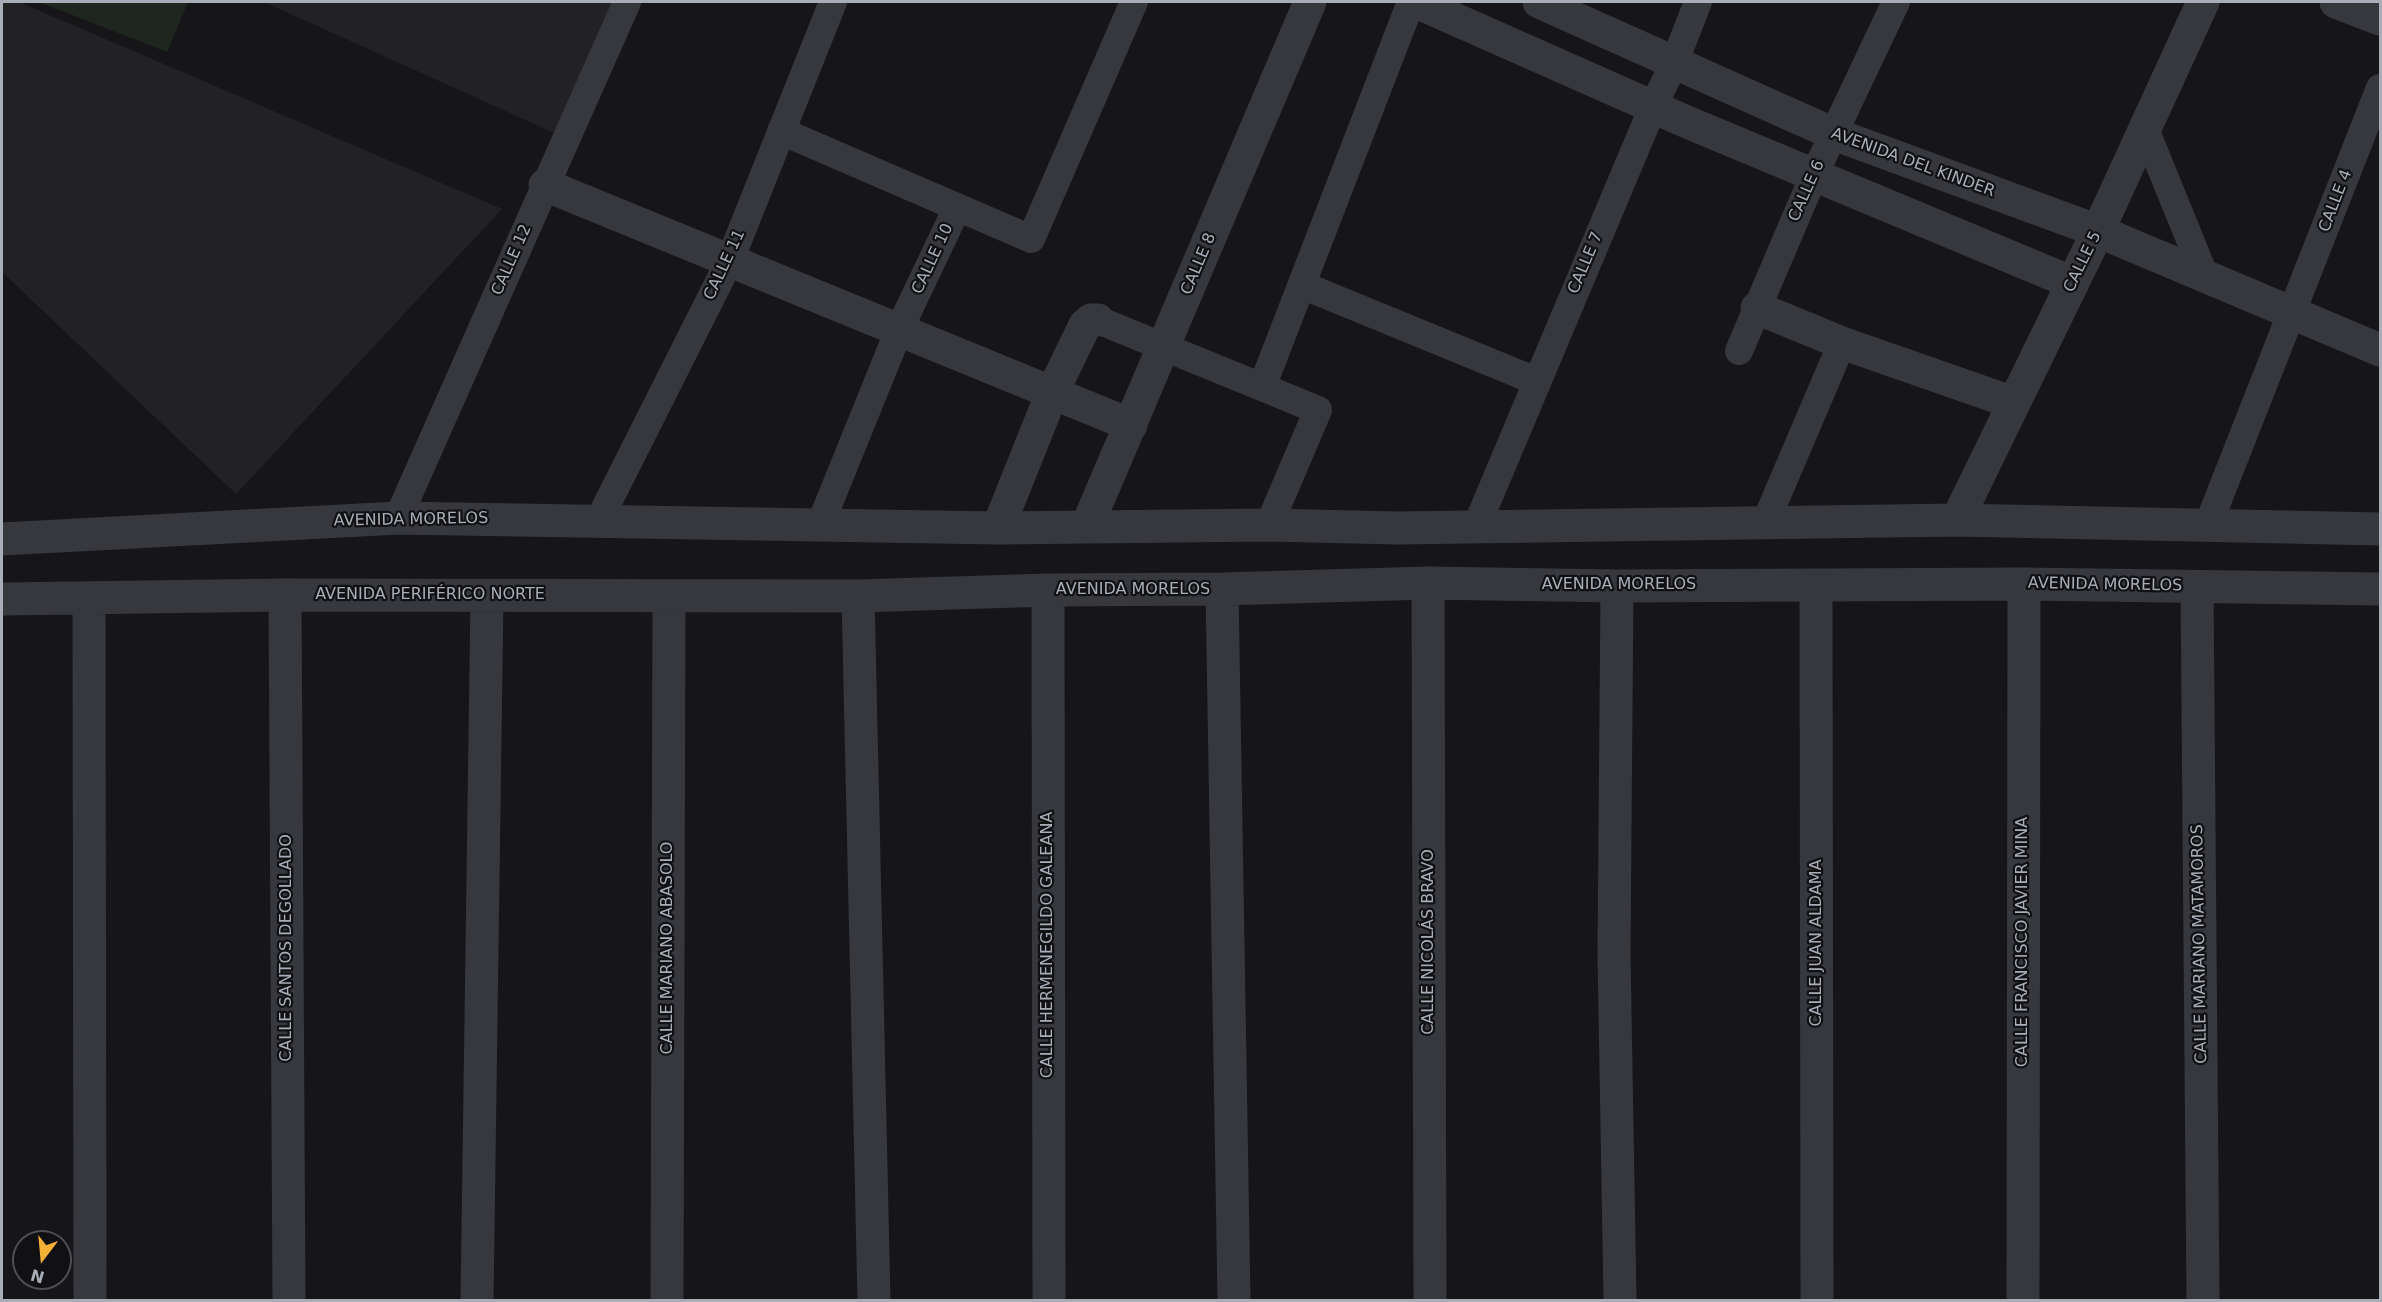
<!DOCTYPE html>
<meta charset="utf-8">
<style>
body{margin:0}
#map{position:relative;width:2382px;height:1302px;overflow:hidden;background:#161618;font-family:"DejaVu Sans",sans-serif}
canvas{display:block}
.frame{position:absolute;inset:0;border:3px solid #a8adb8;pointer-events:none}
.north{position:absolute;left:12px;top:1230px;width:60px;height:60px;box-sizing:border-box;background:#111113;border:2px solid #4d4f55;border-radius:50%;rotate:196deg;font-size:16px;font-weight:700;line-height:24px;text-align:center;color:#a8adb8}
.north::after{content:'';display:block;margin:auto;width:21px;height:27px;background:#f2b134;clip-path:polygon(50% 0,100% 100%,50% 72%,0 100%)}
</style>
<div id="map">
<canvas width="2382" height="1302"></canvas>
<div class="frame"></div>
<div class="north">N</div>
</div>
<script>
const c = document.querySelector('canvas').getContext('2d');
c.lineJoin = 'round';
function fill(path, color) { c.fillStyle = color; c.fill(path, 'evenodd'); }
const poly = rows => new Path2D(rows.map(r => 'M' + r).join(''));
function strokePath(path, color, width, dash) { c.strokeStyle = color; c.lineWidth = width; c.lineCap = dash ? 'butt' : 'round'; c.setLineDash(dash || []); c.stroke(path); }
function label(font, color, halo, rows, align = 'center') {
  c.font = font + ' "DejaVu Sans",sans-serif'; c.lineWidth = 4.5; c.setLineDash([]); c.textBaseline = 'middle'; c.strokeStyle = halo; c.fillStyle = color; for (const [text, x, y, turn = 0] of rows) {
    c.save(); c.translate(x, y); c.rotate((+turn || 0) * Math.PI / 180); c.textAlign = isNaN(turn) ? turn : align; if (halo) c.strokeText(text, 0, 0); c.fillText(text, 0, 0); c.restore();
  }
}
const built = poly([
 [2,2,19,2,502,209,236,494,2,272],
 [264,2,624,2,563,137]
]);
const green = poly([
 [39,2,188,2,167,52]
]);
const pedestrian = poly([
 [2145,129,2204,274],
 [781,131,1031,239,1134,2],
 [1302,285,1536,381],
 [1098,320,1318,410,1269,525],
 [1739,351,1814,175,1896,2],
 [1262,387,1411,2],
 [398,518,627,2],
 [599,520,730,260,833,2],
 [1766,521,1842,343],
 [820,525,899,330,957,208],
 [1477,525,1653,107,1675,61,1698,2],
 [2208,525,2380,88]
]);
const minor = poly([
 [1416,2,1687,122,2073,283],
 [1539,2,1834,134,2098,231,2380,350],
 [2336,2,2380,19],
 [545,185,1131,425],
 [1757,308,1842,343,2014,403],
 [1957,520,2098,231,2203,2],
 [1087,526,1310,2],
 [998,528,1052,393,1085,325,1091,320,1098,320],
 [2,539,398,518,998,528,1269,525,1398,528,1957,520,2380,529],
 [1428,583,1430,1300],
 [1816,585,1817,1300],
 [1617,586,1614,954,1620,1300],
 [2197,587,2203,1300],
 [1222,589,1234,1300],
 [1048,590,1049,1300],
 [285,595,289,1300],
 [858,596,874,1300],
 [89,598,90,1300],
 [2,599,285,595,858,596,1048,590,1222,589,1428,583,1617,586,2024,584,2380,589],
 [477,1300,487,596],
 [667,1300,669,596],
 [2023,1300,2024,584]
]);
const streetNames = [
 ["AVENIDA DEL KINDER",1913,163,20],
 ["CALLE 6",1807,191,-66],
 ["CALLE 4",2336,201,-69],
 ["CALLE 10",933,259,-65],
 ["CALLE 12",512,260,-66],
 ["CALLE 5",2083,262,-64],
 ["CALLE 7",1586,263,-67],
 ["CALLE 8",1199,264,-67],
 ["CALLE 11",725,265,-65],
 ["AVENIDA MORELOS",411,520,-1],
 ["AVENIDA MORELOS",1619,585],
 ["AVENIDA MORELOS",2105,585,1],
 ["AVENIDA MORELOS",1133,590],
 ["AVENIDA PERIFÉRICO NORTE",430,595],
 ["CALLE NICOLÁS BRAVO",1429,942,-90],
 ["CALLE FRANCISCO JAVIER MINA",2023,942,-90],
 ["CALLE JUAN ALDAMA",1817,943,-90],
 ["CALLE MARIANO MATAMOROS",2200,944,-91],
 ["CALLE HERMENEGILDO GALEANA",1048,945,-90],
 ["CALLE SANTOS DEGOLLADO",287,948,-90],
 ["CALLE MARIANO ABASOLO",668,948,-90]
];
fill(built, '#222225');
fill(green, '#1e261f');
strokePath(pedestrian, '#37383d', 28);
strokePath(minor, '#37383d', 33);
label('16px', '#a8adb8', '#111113', streetNames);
</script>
